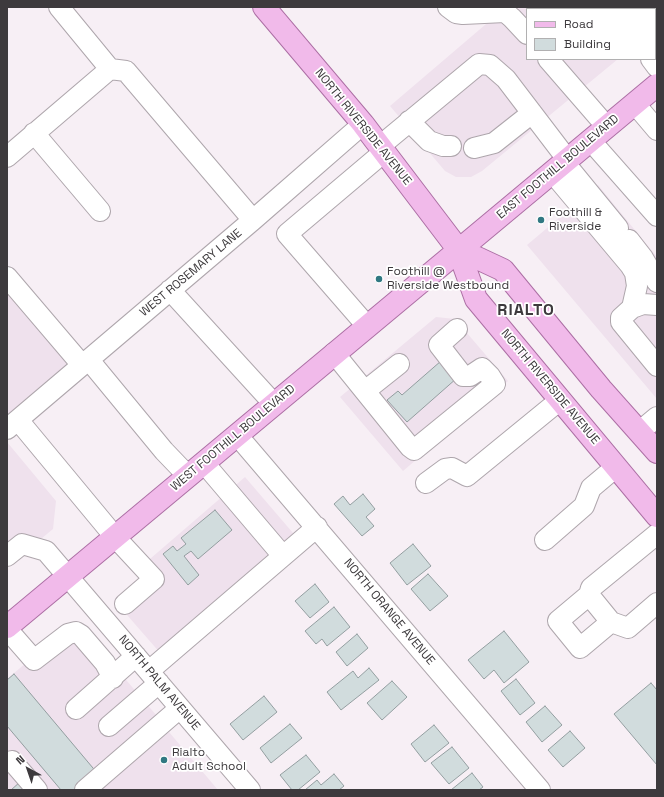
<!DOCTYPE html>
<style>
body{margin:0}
#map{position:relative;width:664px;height:797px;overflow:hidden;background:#f7eff5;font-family:"Space Grotesk",sans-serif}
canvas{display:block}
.frame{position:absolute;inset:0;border:8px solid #3d3a3d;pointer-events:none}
.legend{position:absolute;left:526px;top:8px;width:130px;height:52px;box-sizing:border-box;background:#fff;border:1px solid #b1b0b1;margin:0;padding:5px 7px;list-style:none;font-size:12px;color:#3d3a3d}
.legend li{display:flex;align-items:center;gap:8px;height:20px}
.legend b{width:20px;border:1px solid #b1b0b1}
.north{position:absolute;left:8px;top:749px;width:40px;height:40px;-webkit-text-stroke:3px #fff;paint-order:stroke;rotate:320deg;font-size:11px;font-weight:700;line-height:16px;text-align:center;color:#3d3a3d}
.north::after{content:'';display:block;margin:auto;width:14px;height:18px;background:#3d3a3d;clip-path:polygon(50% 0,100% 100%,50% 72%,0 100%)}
</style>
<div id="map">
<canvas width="664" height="797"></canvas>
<div class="frame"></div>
<ul class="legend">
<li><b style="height:5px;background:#f1baea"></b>Road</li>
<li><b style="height:11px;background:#d1dcdd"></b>Building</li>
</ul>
<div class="north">N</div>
</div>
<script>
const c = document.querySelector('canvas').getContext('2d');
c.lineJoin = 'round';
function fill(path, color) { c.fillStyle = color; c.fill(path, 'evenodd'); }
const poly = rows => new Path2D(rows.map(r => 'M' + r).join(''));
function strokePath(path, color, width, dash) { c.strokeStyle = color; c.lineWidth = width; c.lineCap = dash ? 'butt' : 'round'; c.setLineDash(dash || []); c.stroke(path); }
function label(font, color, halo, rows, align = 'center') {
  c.font = font + ' "Space Grotesk",sans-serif'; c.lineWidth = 3.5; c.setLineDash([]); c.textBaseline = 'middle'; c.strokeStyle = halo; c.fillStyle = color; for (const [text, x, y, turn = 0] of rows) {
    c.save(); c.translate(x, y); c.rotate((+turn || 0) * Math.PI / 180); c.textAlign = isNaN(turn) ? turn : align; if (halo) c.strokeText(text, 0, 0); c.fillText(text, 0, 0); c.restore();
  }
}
const built = poly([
 [506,7,644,7,645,9,527,9,527,59,618,59,482,171,471,177,456,177,445,171,390,106],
 [598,185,657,257,657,399,527,245],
 [7,268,81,354,7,417],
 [436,317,455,319,508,381,403,471,340,397],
 [7,442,56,501,53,529,7,567],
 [245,477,305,547,168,662,114,600,141,578,136,571],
 [65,630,85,632,169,730,98,790,7,790,7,679],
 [169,732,218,790,100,790]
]);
const building = poly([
 [441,361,457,378,407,422,387,400,398,391,402,395,441,361],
 [363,494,375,509,366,517,374,526,362,536,334,504,343,496,350,505,363,494],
 [215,510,232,530,198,559,191,551,184,556,199,575,188,585,163,554,173,546,177,551,186,544,181,538,215,510],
 [413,544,431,566,407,585,390,563,413,544],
 [428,574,448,596,430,611,411,589,428,574],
 [315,584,329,602,310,618,295,601,315,584],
 [334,607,350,627,327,646,322,639,316,644,305,631,334,607],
 [504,631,529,662,504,683,494,670,484,679,468,660,504,631],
 [357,634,368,648,347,666,336,652,357,634],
 [369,668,379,680,341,710,327,692,353,671,358,678,369,668],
 [14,674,98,774,78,790,61,790,7,726,7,680,14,674],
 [516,679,535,703,520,715,501,691,516,679],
 [392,681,407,697,382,720,367,703,392,681],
 [651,683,657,690,657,765,614,714,651,683],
 [264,696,277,712,243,740,230,724,264,696],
 [545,706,562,725,542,742,526,722,545,706],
 [290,724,302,738,271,763,260,748,290,724],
 [434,725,449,743,425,762,411,744,434,725],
 [570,731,585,748,563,767,548,750,570,731],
 [452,747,469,768,449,784,431,763,452,747],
 [306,755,320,772,298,790,292,790,280,775,306,755],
 [472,773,483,787,479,790,451,790,472,773],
 [334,774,344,786,339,790,305,790,317,780,321,785,334,774],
 [20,782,27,790,11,790,20,782]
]);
const minor = poly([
 [59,7,110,69],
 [448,7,456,13,463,14,505,12,512,18,527,34],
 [611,7,612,9],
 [548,59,607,127],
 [651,59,657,67],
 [110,69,126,71,253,220],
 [635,104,657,130],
 [409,121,429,141,443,146,451,146],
 [34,133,100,211],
 [590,140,657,216],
 [380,146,479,64,490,65,506,79,567,159],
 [474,148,494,143,532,113],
 [7,157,110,69],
 [564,162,618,228],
 [552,172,630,265,635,273,637,286,632,308],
 [629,240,643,258,657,282],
 [7,277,82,365],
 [170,290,274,404],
 [657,305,643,304,632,308,621,318,621,322,657,366],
 [367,326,287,234,384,152],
 [334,353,410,447,414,450,495,384,490,376,482,368,470,376,463,376,439,345,457,329],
 [89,360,164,451,188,476],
 [365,391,399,364],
 [18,420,115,537,154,579,125,604],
 [7,429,253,220,363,124],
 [639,432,657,417],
 [237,435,540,790],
 [204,463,283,556],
 [426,483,445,469,452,468,467,476,560,400],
 [657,534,591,588,589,595,611,622,628,628,657,603],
 [545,540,584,506,591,488,616,467],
 [7,556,22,544,46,551,250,790],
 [589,595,558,621,580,648,611,622],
 [7,629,34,660,68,634,76,632,81,635,105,663,113,678],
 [149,671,317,527],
 [76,709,136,656],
 [109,726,159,683],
 [12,761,37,790],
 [85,790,180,708]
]);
const major = poly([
 [264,7,363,124,458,249,476,299,657,516],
 [458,249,503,270,601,389,657,452],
 [7,627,657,85]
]);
const markers = [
 [541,220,4,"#307882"],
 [379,279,4,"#307882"],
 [164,760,4,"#307882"]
];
const streetNames = [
 ["NORTH RIVERSIDE AVENUE",363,127,51],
 ["EAST FOOTHILL BOULEVARD",558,167,-40],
 ["WEST ROSEMARY LANE",191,273,-40],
 ["NORTH RIVERSIDE AVENUE",550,387,50],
 ["WEST FOOTHILL BOULEVARD",233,438,-40],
 ["NORTH ORANGE AVENUE",389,612,50],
 ["NORTH PALM AVENUE",159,683,50]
];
const poiNames = [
 ["Foothill &",549,213],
 ["Riverside",549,227],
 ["Foothill @",387,272],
 ["Riverside Westbound",387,286],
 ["Rialto",172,753],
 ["Adult School",172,767]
];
const districtNames = [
 ["RIALTO",526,311]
];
fill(built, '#efe1ed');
fill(building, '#d1dcdd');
strokePath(building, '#939ea0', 1);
strokePath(minor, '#aea6ac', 22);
strokePath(major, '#ac6fa4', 24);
strokePath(minor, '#fff', 20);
strokePath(major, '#f1baea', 22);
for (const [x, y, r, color] of markers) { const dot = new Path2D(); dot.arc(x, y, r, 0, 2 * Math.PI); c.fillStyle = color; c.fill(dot); strokePath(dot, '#fff', 1.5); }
label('12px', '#3d3a3d', '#fff', streetNames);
label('12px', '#3d3a3d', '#fff', poiNames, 'left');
c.letterSpacing = '1px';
label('bold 16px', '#3d3a3d', '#fff', districtNames);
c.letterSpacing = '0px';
</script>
